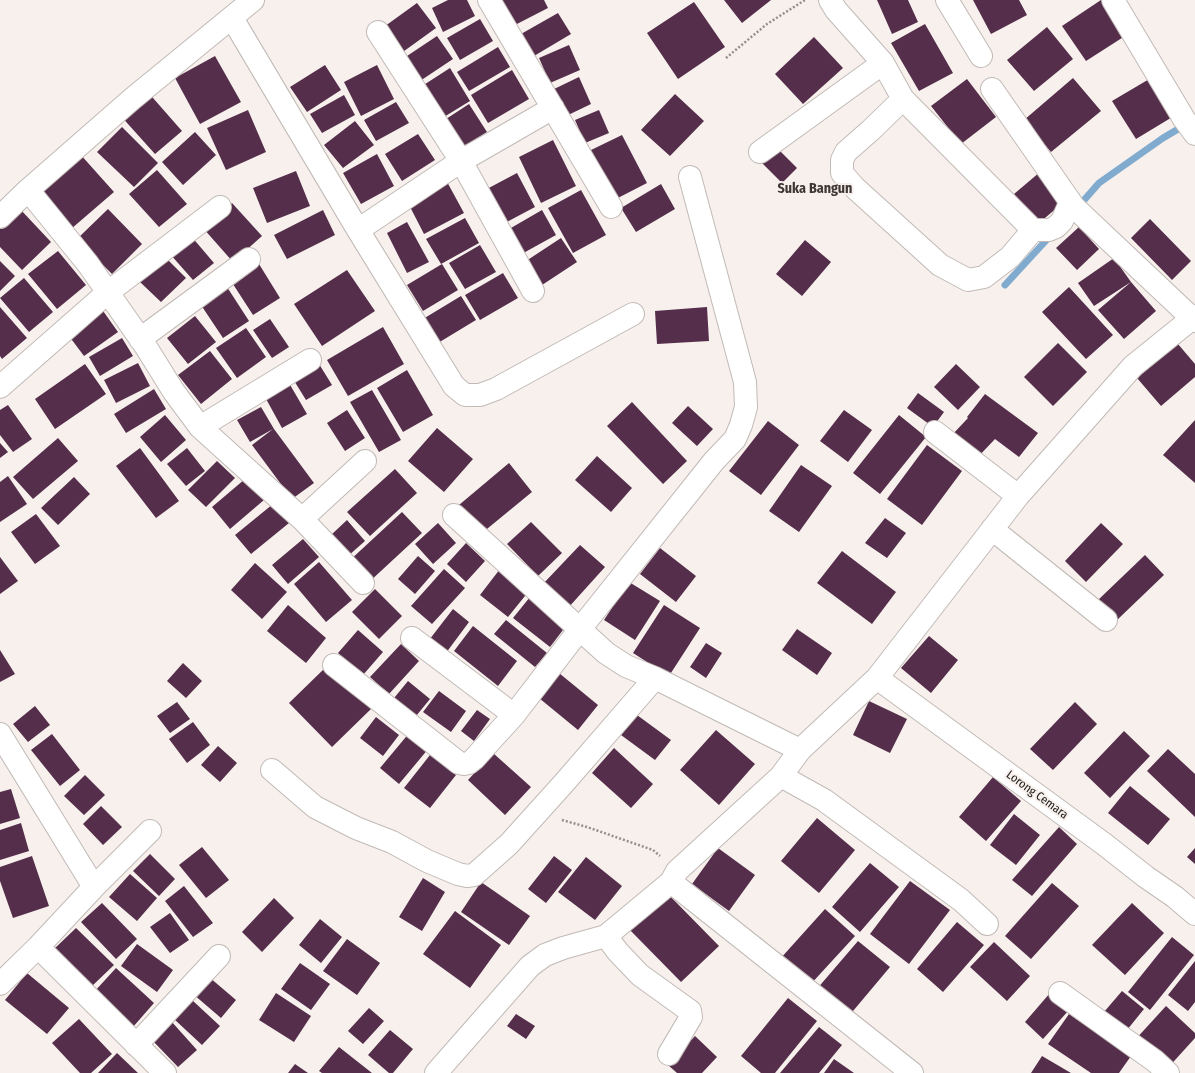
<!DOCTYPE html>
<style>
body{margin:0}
canvas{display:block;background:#f7f0ec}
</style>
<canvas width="1195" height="1073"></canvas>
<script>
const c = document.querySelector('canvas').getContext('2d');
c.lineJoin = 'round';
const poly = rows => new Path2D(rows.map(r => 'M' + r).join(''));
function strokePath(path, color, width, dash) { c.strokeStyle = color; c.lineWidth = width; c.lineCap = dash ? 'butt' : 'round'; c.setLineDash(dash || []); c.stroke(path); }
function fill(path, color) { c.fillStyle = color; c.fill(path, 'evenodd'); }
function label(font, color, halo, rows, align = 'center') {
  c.font = font + ' "Fira Sans Condensed",sans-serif'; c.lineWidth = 4; c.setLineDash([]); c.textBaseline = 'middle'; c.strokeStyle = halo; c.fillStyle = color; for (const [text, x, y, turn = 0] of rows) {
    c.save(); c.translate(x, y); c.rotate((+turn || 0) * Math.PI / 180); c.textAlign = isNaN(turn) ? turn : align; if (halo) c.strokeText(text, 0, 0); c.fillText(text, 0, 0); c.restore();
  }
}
const stream = poly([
 [1078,207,1099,183,1163,138,1185,125],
 [1005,285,1051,235]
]);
const building = poly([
 [448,0,467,0,475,16,443,32,432,8],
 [499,0,544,0,548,8,513,26],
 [724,0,771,0,742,23],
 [877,0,908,0,918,22,892,34],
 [973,0,1019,0,1027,15,991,34],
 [1101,0,1125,36,1086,61,1062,26],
 [694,2,725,47,678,79,647,33],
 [417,3,436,28,400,54,381,29],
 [558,13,571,34,534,56,521,34],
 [480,19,493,41,460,60,447,38],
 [925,24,953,73,919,91,891,43],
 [1047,27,1073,59,1034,91,1007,60],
 [437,36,453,59,417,83,401,60],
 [814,37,843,68,803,104,775,74],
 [569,45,580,70,550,83,539,58],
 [498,47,510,67,469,91,457,72],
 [215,56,241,102,200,124,175,78],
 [325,65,341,90,307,112,290,87],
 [377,65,394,99,361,116,344,82],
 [450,68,470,101,439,120,419,88],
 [512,70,529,99,488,123,471,95],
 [579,77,591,104,564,117,552,90],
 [1073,78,1101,111,1051,152,1024,120],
 [1151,78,1174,116,1136,139,1112,101],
 [967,79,996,117,961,144,931,106],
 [146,90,182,131,155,154,119,114],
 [675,94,704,121,670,156,641,130],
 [344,95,355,115,322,133,310,114],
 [396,102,409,123,376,141,364,120],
 [469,104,487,132,460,149,443,121],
 [248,110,266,152,226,170,207,128],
 [599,110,609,133,585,143,575,120],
 [355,121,374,145,343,168,324,145],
 [122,127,158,163,134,187,97,152],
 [195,132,216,155,183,185,162,162],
 [418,134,435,160,402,181,385,154],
 [622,135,647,183,614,200,589,151],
 [553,140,576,186,541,203,519,157],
 [774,145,797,168,782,183,759,160],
 [80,154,114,192,71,229,38,191],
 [377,154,394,186,361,204,343,173],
 [157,170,187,204,159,227,129,194],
 [296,171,310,206,267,223,253,188],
 [1040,172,1065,201,1039,223,1014,194],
 [517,173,535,207,503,224,485,190],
 [446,180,464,213,424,234,407,201],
 [661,184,675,209,636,232,621,208],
 [581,190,606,235,573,253,548,208],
 [232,203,262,236,233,262,203,228],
 [20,209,51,242,22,270,0,247,0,228],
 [108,209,142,244,112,274,77,239],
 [323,210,335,235,287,259,274,235],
 [542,210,556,235,518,256,504,232],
 [465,218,479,243,441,264,426,239],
 [1150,219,1191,261,1172,280,1131,238],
 [407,222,429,262,407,273,387,233],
 [1079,227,1099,249,1077,270,1056,248],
 [191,236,214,263,193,280,170,254],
 [561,238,577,262,539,287,523,263],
 [805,240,831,262,802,296,776,274],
 [480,245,496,272,465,289,449,263],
 [58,251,86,285,57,309,28,274],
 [165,257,186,278,161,302,140,282],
 [1114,258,1131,282,1094,306,1078,283],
 [0,261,15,276,0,291],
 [259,264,280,298,253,315,231,281],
 [442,264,458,290,423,311,407,285],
 [347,270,375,311,322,346,294,304],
 [503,273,518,298,480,320,465,295],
 [24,278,53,312,29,332,0,298],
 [1131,282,1156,311,1124,339,1098,310],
 [227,287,249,321,223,338,201,305],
 [1069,287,1113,335,1086,359,1042,312],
 [461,296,476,320,438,343,423,319],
 [0,307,27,338,2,359,0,356],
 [707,307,709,341,657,344,655,311],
 [101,308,118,332,84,356,66,332],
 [195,316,216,342,188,364,167,338],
 [270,319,289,347,272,358,253,330],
 [383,327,404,364,348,396,327,360],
 [246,328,266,357,237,378,216,348],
 [122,338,133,356,100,376,89,357],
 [1058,343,1087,372,1053,406,1024,377],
 [1178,344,1195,364,1195,377,1161,406,1137,378],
 [210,351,232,379,201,404,178,375],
 [138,363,150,386,116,403,104,380],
 [85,364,106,394,55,429,35,399],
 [319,364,332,385,306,400,293,379],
 [956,364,980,387,958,410,934,387],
 [407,370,433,415,403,432,377,388],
 [289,383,307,414,282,428,265,397],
 [154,389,166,409,126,433,114,414],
 [372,390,401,440,379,452,350,402],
 [918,393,944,412,933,427,907,408],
 [985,394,1038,433,1019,457,995,439,977,458,952,435,968,418,967,417],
 [632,402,687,461,663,484,607,426],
 [8,405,32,439,13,452,0,435,0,410],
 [688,406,713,429,697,446,672,423],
 [261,407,274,429,314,483,292,499,252,445,273,429,250,442,237,420],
 [347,410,365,438,345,451,327,423],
 [844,410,872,430,848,462,820,441],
 [165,415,186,440,161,462,140,437],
 [899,415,926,437,880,494,853,473],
 [1195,420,1195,483,1163,455],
 [768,421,799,445,761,495,729,471],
 [437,428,473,459,444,492,408,461],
 [58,438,78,461,33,499,13,477],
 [0,443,8,452,0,458],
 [927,445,962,471,922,525,887,499],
 [140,448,179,501,156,518,116,466],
 [187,448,205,471,186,486,167,464],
 [597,456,632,488,611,512,575,480],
 [217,461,235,478,206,507,188,490],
 [509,463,532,492,482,533,459,505],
 [801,465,832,486,799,532,769,511],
 [395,469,417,493,370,536,347,512],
 [8,476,27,504,0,522,0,482],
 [74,477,90,494,58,525,41,508],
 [245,479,264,500,230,529,212,507],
 [273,504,289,523,251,554,235,535],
 [402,512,422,533,368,583,348,562],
 [36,514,60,546,35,564,11,532],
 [885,518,906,533,887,558,865,543],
 [347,520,365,541,348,556,330,536],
 [531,522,562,553,538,576,507,544],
 [438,523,456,543,433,564,415,544],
 [1101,523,1123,544,1086,582,1065,561],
 [303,539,319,557,288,584,272,565],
 [466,543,485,561,466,582,447,564],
 [580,545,605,567,568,608,542,585],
 [660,548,696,576,676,602,640,574],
 [842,551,896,592,872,624,817,583],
 [1145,555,1164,575,1116,621,1097,601],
 [418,556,435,571,415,594,398,579],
 [0,557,18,581,0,594],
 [319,562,352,600,326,622,294,584],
 [255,563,287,592,262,619,231,590],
 [444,569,465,588,432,624,411,606],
 [500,569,529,591,508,617,480,595],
 [629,582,660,601,635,640,604,620],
 [375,589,402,616,379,639,352,612],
 [530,597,566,626,550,647,513,618],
 [288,605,326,638,306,663,267,631],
 [664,605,700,628,669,676,633,653],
 [453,609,469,622,443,657,426,644],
 [506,620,547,653,535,667,494,634],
 [473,626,517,661,498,686,454,651],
 [797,629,832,653,817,675,782,650],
 [358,630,383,652,363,675,338,653],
 [929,636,958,660,931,693,901,668],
 [706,643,722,653,706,678,690,667],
 [401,644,419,661,389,694,370,677],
 [0,650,15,674,0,682],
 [183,663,202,681,186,698,167,681],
 [327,666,371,709,332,747,289,703],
 [559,673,598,705,578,730,539,698],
 [408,681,430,699,412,721,390,703],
 [439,691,466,711,451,732,423,712],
 [869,701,907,719,890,753,853,735],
 [177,702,190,719,170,733,157,716],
 [1075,702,1097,724,1053,770,1030,749],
 [35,706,50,725,28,742,13,724],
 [477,710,490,719,474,741,461,731],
 [637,715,671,740,655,760,621,735],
 [376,717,399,735,383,756,360,738],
 [193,722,210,745,187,763,169,739],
 [716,730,755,764,719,805,680,770],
 [1124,731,1150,756,1110,798,1084,773],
 [410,732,429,748,399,784,380,768],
 [52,734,80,770,60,786,31,750],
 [218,746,237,763,220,782,201,765],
 [614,748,653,784,631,808,592,773],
 [1168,749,1195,774,1195,817,1147,771],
 [493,753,531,787,505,815,468,780],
 [430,755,456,775,430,808,404,788],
 [85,775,105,795,84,815,64,796],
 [993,777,1021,801,986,841,959,817],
 [1130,786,1170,819,1148,845,1108,813],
 [11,789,20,818,0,824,0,792],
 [101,806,122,827,103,845,83,824],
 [1014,814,1040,835,1016,865,990,845],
 [817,818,855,850,819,893,781,861],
 [21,823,29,851,0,860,0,830],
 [1059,827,1077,844,1032,896,1012,880],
 [202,847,229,880,206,898,179,865],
 [718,848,755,875,729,911,692,884],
 [1195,848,1195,864,1187,857],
 [150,854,175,879,159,896,133,871],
 [32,856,49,906,13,918,0,881,0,867],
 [554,856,572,870,546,903,528,889],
 [586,857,622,886,595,920,558,892],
 [870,863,899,887,860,932,832,907],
 [130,874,157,898,137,921,109,897],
 [423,878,445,892,422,931,399,917],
 [910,881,950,910,909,964,870,934],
 [481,882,530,916,509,945,461,912],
 [1052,883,1079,906,1031,959,1005,936],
 [184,886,213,923,193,937,165,901],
 [666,892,719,946,681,982,628,928],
 [274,898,294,918,262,952,242,932],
 [102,903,137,939,116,959,81,922],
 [1132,903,1164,933,1125,975,1092,945],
 [825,909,855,936,809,986,780,959],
 [455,911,501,945,470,988,423,954],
 [170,913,189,940,170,953,150,927],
 [320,919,342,937,321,963,299,945],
 [957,922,984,945,943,992,917,969],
 [76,928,114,965,91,987,53,950],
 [1172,937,1194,955,1150,1010,1128,992],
 [347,939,380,963,357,995,323,971],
 [858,941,890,967,848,1017,816,990],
 [994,942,1030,976,1007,1001,970,967],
 [137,944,173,970,157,992,121,966],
 [1195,961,1195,1002,1188,1011,1168,995],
 [300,963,330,984,311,1010,281,989],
 [116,968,154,1003,133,1027,94,992],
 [27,973,69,1008,47,1034,5,1000],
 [209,977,236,1000,221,1018,193,994],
 [1122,991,1144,1009,1127,1030,1104,1012],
 [276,993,311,1016,294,1042,259,1020],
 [1050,993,1069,1010,1043,1039,1025,1022],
 [788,998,817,1021,775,1073,761,1073,741,1056],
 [192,1000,220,1026,202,1045,174,1019],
 [1166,1006,1195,1033,1195,1038,1166,1070,1134,1041],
 [369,1008,384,1021,363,1044,348,1031],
 [516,1014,535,1026,526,1039,507,1026],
 [1069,1014,1131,1056,1119,1073,1091,1073,1048,1044],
 [79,1019,112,1054,91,1073,80,1073,52,1043],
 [171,1021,197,1050,178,1067,151,1039],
 [819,1027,842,1045,819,1073,780,1073],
 [390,1030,413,1049,393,1073,389,1073,368,1055],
 [695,1036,717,1057,702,1073,677,1073,668,1065],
 [339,1047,372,1073,322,1073,319,1071],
 [117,1053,138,1073,98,1073],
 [1042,1056,1071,1073,1031,1073],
 [834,1059,854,1073,824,1073],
 [295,1064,308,1073,288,1073]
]);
const path = poly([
 [726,58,767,24,805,0],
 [562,820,587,827,653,850,660,856]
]);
const minor = poly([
 [489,0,611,207],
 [830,0,836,10,883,63,903,99,1033,230,1049,230,1056,227,1062,221,1070,203],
 [947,0,981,56],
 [1113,0,1184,119,1195,134],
 [232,18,358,230,454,386,465,395,480,395,496,389,633,314],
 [378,32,461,161,533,291],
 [992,89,1074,207,1195,321],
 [903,99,871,130,846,152,842,160,842,173,855,188,940,265,968,280,984,277,1010,257,1033,230],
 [760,152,883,63],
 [28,190,88,264,146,347,174,392,200,427,302,519,363,583],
 [0,217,28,190,132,99,253,0],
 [358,230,461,161,553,108],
 [140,339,249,259],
 [0,387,107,293,220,207],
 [200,427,310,360],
 [935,432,1018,496],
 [454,515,606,653,626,666,655,678,800,750],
 [302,519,365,461],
 [992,529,1106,620],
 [412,638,514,715],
 [334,665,459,763,464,764,469,763,474,759,514,715,580,629,714,461,735,439,741,425,746,407,745,382,690,177],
 [877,678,1104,844,1146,877,1175,897,1195,914],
 [0,734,94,887],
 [272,770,315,807,356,828,392,842,427,861,458,874,467,876,474,875,509,844,564,783,655,678],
 [781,776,824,800,961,900,987,924],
 [671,882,912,1073],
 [606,936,618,952,640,975,690,1011,691,1017,669,1054],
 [38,947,165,1073],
 [0,984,38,947,94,887,150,831],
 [1060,993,1155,1061,1168,1073],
 [136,1045,219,956],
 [436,1073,530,966,545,955,563,948,606,936,671,882,677,871,781,776,800,750,877,678,1018,496,1133,366,1195,316]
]);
const streetNames = [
 ["Lorong Cemara",1037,795,36]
];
const quarterNames = [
 ["Suka Bangun",815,189]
];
strokePath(stream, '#80abcf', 7);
fill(building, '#552e4b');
strokePath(minor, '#c1bab6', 24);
strokePath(path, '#948f8c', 2.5, [2, 2]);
strokePath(minor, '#fff', 22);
label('12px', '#1d1b19', '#f7f0ec', streetNames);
label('bold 14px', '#3c3734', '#f7f0ec', quarterNames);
</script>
